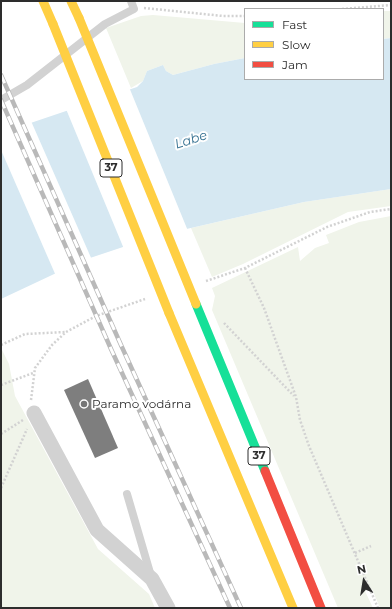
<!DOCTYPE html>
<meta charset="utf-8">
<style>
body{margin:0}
#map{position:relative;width:392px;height:609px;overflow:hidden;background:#fff;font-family:Montserrat,sans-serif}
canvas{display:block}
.frame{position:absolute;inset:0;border:2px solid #2d2d2d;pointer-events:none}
.legend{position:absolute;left:244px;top:8px;width:140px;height:72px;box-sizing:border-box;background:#fff;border:1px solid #ababab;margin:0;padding:5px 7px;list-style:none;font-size:12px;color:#2d2d2d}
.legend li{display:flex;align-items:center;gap:8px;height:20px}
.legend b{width:20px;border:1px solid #ababab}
.north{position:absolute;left:344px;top:561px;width:40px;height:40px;-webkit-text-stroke:3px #fff;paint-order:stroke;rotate:348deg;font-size:11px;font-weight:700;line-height:16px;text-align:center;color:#2d2d2d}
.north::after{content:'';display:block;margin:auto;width:14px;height:18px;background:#2d2d2d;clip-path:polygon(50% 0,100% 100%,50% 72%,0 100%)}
</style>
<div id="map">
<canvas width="392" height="609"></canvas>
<div class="frame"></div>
<ul class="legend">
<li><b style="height:5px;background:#16e098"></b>Fast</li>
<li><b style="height:5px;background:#ffcf43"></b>Slow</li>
<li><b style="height:5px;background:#f24e42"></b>Jam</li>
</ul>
<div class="north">N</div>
</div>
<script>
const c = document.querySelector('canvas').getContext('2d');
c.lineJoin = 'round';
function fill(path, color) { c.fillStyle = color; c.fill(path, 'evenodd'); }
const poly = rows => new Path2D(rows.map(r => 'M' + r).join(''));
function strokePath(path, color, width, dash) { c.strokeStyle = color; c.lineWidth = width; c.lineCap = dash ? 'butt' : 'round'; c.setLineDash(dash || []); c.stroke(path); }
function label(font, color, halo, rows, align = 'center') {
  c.font = font + ' Montserrat,sans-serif'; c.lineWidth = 4; c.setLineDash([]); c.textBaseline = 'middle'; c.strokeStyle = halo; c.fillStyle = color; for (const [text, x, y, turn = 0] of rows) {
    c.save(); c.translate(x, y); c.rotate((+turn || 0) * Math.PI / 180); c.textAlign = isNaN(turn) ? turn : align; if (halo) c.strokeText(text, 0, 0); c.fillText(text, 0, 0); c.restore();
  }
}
const green = poly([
 [383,11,391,11,391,38,383,39],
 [153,15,245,23,245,58,214,64,173,75,166,71,163,65,147,71,143,81,131,88,106,28,141,16],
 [391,189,391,206,348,212,243,264,212,277,191,228,304,202],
 [391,216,391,608,380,608,372,589,365,591,373,608,338,608,212,310,215,296,212,288,298,247,300,261,315,248,329,243,326,235,359,222],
 [1,348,9,364,15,396,98,549,149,594,155,608,1,608]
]);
const water = poly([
 [391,38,391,189,304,202,156,236,84,260,1,299,1,133,137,87,143,81,147,71,163,65,166,71,173,75,214,64,245,58,245,79,383,79,383,39]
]);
const pier = poly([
 [129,87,188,231,157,238,124,249,66,109],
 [31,121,92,260,56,276,1,150,1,131]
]);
const building = poly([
 [88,379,118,448,95,458,64,390]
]);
const path = poly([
 [144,8,223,16,245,16],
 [342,9,391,5],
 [245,268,264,308,296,397,300,420,309,446,378,608],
 [206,281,245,268,327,227,370,212,391,209],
 [224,323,294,396],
 [1,345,25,334,66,332],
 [1,385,33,373],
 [31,400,35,368,52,345,66,332,96,316,145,299],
 [1,434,23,420],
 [1,488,27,429],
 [355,553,371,546]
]);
const lane = poly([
 [1,100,27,85,105,24,134,9,131,1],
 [127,494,151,576]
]);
const street = poly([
 [34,413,97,530,152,579,168,608]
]);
const fast = poly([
 [196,304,265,471]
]);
const slow = poly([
 [43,1,53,24],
 [71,1,79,18],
 [169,313,293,608]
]);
const jam = poly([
 [265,471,321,608]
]);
const rail = poly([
 [1,75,121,345,241,608],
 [1,100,111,349,230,608]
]);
const slowBridge = poly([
 [79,18,196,304],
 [53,24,169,313]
]);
const markers = [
 [84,404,4,"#767676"]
];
const shields = [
 [111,168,22],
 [259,456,22]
];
const shieldNames = [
 ["37",111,168],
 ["37",259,456]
];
const poiNames = [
 ["Paramo vodárna",92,404]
];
const waterNames = [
 ["Labe",191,140,-18]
];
fill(green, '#f0f4ea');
fill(water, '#d6e8f2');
fill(pier, '#fff');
fill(building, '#7e7e7e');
strokePath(path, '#d2d2d2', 2.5, [2, 2]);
strokePath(lane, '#d2d2d2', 8);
strokePath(street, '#d2d2d2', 15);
strokePath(fast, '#16e098', 9);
strokePath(slow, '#ffcf43', 9);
strokePath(jam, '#f24e42', 9);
strokePath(rail, '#b9b9b9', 4.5);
strokePath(rail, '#fff', 3, [9]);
strokePath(slowBridge, '#ffcf43', 9);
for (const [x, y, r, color] of markers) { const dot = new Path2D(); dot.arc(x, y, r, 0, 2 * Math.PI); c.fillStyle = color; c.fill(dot); strokePath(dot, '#fff', 1.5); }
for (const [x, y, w] of shields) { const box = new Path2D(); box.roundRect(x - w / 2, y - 9, w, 18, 3); c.fillStyle = '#fff'; c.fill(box); strokePath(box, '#2d2d2d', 1); }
label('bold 11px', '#2d2d2d', null, shieldNames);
label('12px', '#2d2d2d', '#fff', poiNames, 'left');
label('italic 13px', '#377292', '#fff', waterNames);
</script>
